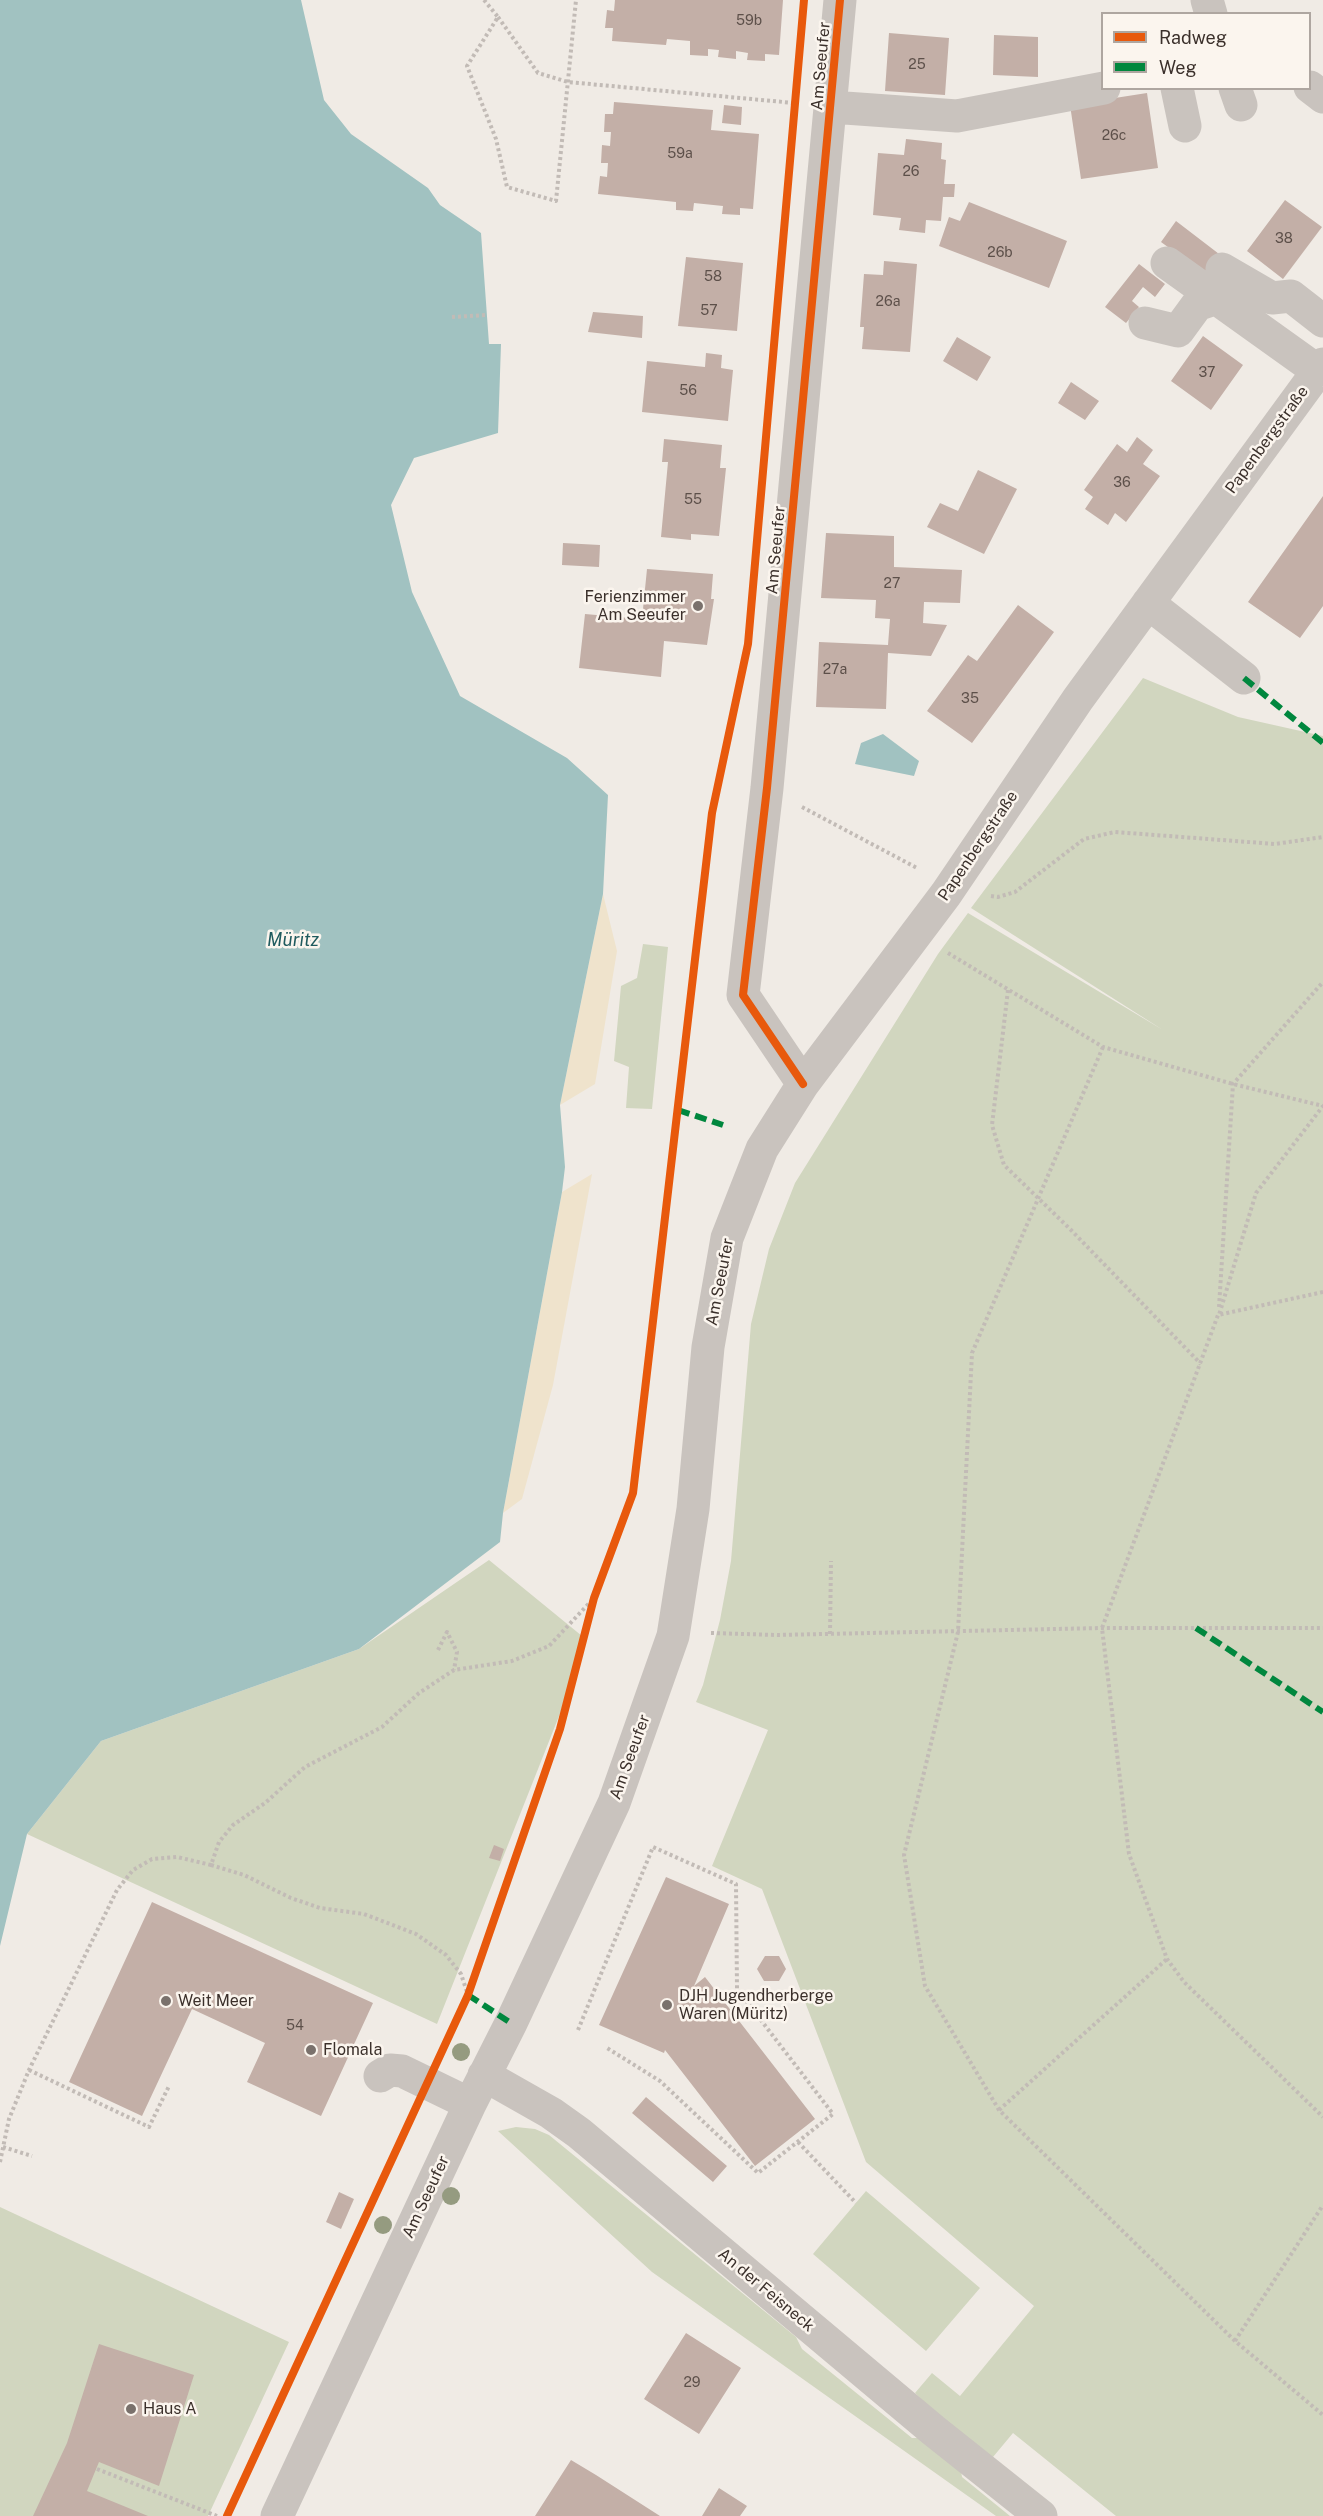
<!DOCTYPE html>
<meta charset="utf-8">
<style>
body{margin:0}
#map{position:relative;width:1323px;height:2516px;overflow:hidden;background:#f0ebe5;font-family:"Public Sans",sans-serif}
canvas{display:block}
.legend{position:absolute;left:1101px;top:12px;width:210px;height:78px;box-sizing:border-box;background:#fbf5ee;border:2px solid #aea6a0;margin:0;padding:8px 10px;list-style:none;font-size:18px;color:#3b302b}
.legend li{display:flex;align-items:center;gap:12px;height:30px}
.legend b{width:30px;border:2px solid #aea6a0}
</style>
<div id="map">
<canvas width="1323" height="2516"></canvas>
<ul class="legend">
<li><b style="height:8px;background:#e8590c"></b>Radweg</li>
<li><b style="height:8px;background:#00873e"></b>Weg</li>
</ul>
</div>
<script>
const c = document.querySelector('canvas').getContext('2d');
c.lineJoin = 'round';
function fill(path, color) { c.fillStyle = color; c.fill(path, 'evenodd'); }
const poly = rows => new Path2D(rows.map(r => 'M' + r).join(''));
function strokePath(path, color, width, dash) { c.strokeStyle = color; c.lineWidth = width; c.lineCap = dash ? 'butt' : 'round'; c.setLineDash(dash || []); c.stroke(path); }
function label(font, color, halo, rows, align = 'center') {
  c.font = font + ' "Public Sans",sans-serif'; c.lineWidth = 5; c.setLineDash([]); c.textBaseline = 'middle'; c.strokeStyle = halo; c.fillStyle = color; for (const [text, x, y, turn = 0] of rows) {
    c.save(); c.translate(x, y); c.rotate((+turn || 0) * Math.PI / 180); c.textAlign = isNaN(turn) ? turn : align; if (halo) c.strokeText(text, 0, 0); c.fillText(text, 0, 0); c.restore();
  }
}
const green = poly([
 [1143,678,1238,717,1323,736,1323,2516,1116,2516,1013,2433,993,2457,971,2450,915,2393,932,2373,960,2396,1034,2306,866,2162,762,1889,712,1866,768,1730,696,1702,703,1685,720,1620,731,1561,751,1324,769,1249,795,1183,938,954,968,913,1163,1030,971,908],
 [643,944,668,947,652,1109,626,1108,629,1067,614,1061,621,986,637,978],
 [489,1560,582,1636,561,1711,437,2024,27,1834,101,1741,359,1649],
 [516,2127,535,2129,549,2135,796,2337,802,2349,912,2438,927,2438,960,2464,962,2477,1010,2516,996,2516,652,2272,498,2131],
 [866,2191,980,2288,926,2351,813,2254],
 [0,2207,289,2342,208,2516,0,2516]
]);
const sand = poly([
 [603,894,617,951,595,1084,560,1105],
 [592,1174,553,1385,522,1499,503,1513,562,1192]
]);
const water = poly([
 [0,0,301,0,324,100,351,134,428,188,440,205,481,233,489,344,501,344,498,433,414,458,391,505,412,592,460,696,567,758,608,795,603,894,560,1105,565,1167,562,1192,503,1513,500,1542,359,1649,101,1741,27,1834,0,1946],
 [883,734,919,761,914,776,855,764,861,743]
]);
const building = poly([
 [615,0,783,0,779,55,765,54,765,61,747,60,748,53,736,51,736,59,718,57,719,50,708,49,708,56,690,55,690,41,667,39,666,45,612,41,613,28,605,28,607,10,614,11],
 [889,33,949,38,945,95,885,91],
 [994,35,1038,37,1038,77,993,75],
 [1147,93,1158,168,1081,179,1070,105],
 [614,102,713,110,711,130,759,134,753,209,740,208,740,215,722,214,723,206,694,203,693,211,676,210,676,202,598,194,600,176,607,177,608,163,601,163,602,145,610,146,611,132,604,132,605,114,613,114],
 [724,105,742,107,741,125,722,123],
 [906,139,942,143,941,159,946,160,944,184,955,184,954,197,943,197,941,221,926,220,925,233,899,230,901,218,873,215,878,153,904,155],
 [1285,200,1322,227,1283,279,1247,251],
 [969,202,1067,241,1049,288,939,246,949,217,960,221],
 [1176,221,1223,257,1209,277,1161,242],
 [686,257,743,263,737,331,678,326],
 [884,261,917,264,910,352,862,349,864,327,860,327,864,274,883,275],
 [1139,264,1165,284,1155,297,1143,287,1132,301,1139,307,1126,323,1105,307],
 [593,312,643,316,642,338,588,332],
 [1203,336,1243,365,1211,410,1171,381],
 [957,337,991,357,977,381,943,361],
 [706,353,722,355,721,368,733,370,728,421,642,412,647,361,705,367],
 [1071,382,1099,401,1085,420,1058,403],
 [1137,437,1153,450,1143,464,1160,476,1126,522,1115,513,1108,525,1085,509,1093,497,1084,490,1117,444,1127,452],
 [664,439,722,445,720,468,726,468,719,536,691,534,691,540,661,537,668,462,662,462],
 [978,470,1017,489,984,554,927,527,940,503,958,511],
 [1323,496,1323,606,1300,638,1248,602],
 [826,533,894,536,894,567,962,570,960,603,924,602,923,623,947,625,931,656,888,653,886,709,816,707,819,642,888,645,890,619,875,618,876,600,821,598],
 [563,543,600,545,599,567,562,565],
 [647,569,713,574,711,599,714,599,707,645,664,641,661,677,579,668,585,614,642,619],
 [1018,605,1054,632,972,743,927,711,968,655,977,661],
 [494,1845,504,1849,500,1861,489,1858],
 [666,1877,729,1904,694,1986,705,1977,815,2119,755,2166,665,2050,664,2053,599,2025],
 [152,1902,373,2003,321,2116,247,2082,265,2043,192,2009,142,2116,69,2082],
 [765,1956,779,1956,786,1969,779,1981,764,1981,757,1969],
 [646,2097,727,2166,713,2182,632,2113],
 [339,2192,354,2199,341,2229,326,2222],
 [686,2333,741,2368,699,2434,644,2399],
 [99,2344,194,2375,159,2486,99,2462,87,2491,148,2516,33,2516,67,2443],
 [571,2460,596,2475,660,2516,535,2516],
 [719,2488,747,2506,740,2516,702,2516]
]);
const path = poly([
 [484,0,498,17,467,66,496,139,507,187,556,201,576,0],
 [498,17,538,73,568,82,794,103],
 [452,317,487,315],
 [802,807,917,868],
 [991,896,998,897,1015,892,1084,839,1115,832,1275,844,1323,837],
 [948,953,1103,1047,1233,1084,1323,1106,1256,1193,1219,1315],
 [1008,990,992,1125,1004,1165,1070,1229,1201,1364],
 [1103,1047,972,1353,958,1632,904,1855,925,1986,999,2110,1235,2341,1323,2415],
 [1323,1292,1218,1315,1102,1628,1129,1854,1167,1959,1184,1982,1323,2117],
 [1219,1307,1233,1084,1323,982],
 [711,1633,777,1635,1102,1628,1323,1628],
 [830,1634,831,1561],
 [438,1650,447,1632,457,1652,454,1670],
 [211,1865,244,1875,291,1898,320,1908,364,1914,416,1934,446,1955,461,1974,468,1995],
 [578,2030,653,1847,736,1884,737,1989,833,2114,758,2173,660,2081,607,2048],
 [29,2070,149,2127,169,2086],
 [999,2110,1167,1959],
 [798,2142,856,2203],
 [3,2147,32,2156],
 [0,2162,9,2119,29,2070,117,1890,133,1870,152,1859,177,1857,211,1865,219,1842,233,1825,265,1803,305,1767,382,1727,419,1693,454,1670,512,1661,549,1646,594,1598],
 [1235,2341,1323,2205],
 [97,2469,217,2516]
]);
const minor = poly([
 [1207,0,1211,14],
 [1310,87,1323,97],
 [1177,88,1185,126],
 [1235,88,1241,105],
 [831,107,957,116,1104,88],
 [1167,263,1318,371],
 [1222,269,1272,298,1291,296,1323,321],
 [1145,323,1178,331,1197,305,1217,298],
 [1148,603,1244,678],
 [803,1084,743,995,767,788,840,0],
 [484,2075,551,2113,579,2133,933,2430,1041,2516],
 [380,2076,390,2070,402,2071,470,2104],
 [277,2516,470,2104,511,2023,614,1803,673,1636,693,1509,708,1347,727,1238,762,1149,803,1084,946,894,1078,699,1323,364]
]);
const quiet = poly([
 [1244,678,1323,743],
 [678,1110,723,1125],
 [1196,1628,1323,1712],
 [468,1995,511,2023]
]);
const cycleway = poly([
 [803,1084,743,995,767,788,840,0],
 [227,2516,468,1995,560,1729,594,1598,633,1493,712,813,748,644,804,0]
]);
const trees = [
 [461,2052],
 [451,2196],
 [383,2225]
];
const markers = [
 [698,606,6,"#7a716c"],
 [166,2001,6,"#7a716c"],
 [667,2005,6,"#7a716c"],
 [311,2050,6,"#7a716c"],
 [131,2409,6,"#7a716c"]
];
const numberNames = [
 ["59b",749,21],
 ["25",917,65],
 ["26c",1114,136],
 ["59a",680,154],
 ["26",911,172],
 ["38",1284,239],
 ["26b",1000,253],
 ["58",713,277],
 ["26a",888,302],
 ["57",709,311],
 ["37",1207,373],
 ["56",688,391],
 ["36",1122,483],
 ["55",693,500],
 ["27",892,584],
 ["27a",835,670],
 ["35",970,699],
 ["54",295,2026],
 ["29",692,2383]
];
const streetNames = [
 ["Am Seeufer",821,66,-85],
 ["Papenbergstraße",1267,440,-54],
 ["Am Seeufer",776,550,-85],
 ["Papenbergstraße",978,846,-56],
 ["Am Seeufer",720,1282,-79],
 ["Am Seeufer",630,1757,-70],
 ["Am Seeufer",426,2197,-65],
 ["An der Feisneck",766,2290,40]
];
const poiNames = [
 ["Ferienzimmer",686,597,"right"],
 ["Am Seeufer",686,615,"right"],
 ["DJH Jugendherberge",679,1996],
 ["Waren (Müritz)",679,2014],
 ["Weit Meer",178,2001],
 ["Flomala",323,2050],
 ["Haus A",143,2409]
];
const waterNames = [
 ["Müritz",293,940]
];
fill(green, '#d1d6bf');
fill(sand, '#efe3cc');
fill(water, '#a1c2c1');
fill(building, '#c3afa7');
strokePath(path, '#c2bbb6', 4, [3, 3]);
strokePath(minor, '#c9c3be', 33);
strokePath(quiet, '#00873e', 6, [12, 6]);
strokePath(cycleway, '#e8590c', 8);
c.fillStyle = '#959b80';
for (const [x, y] of trees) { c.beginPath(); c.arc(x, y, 9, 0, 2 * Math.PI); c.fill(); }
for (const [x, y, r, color] of markers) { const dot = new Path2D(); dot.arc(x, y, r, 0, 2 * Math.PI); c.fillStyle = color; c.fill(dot); strokePath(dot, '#fbf5ee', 2); }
label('14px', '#5d504a', null, numberNames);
label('16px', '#3b302b', '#fbf5ee', streetNames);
label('16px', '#3b302b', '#fbf5ee', poiNames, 'left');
label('italic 18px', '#1f5a5e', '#fbf5ee', waterNames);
</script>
